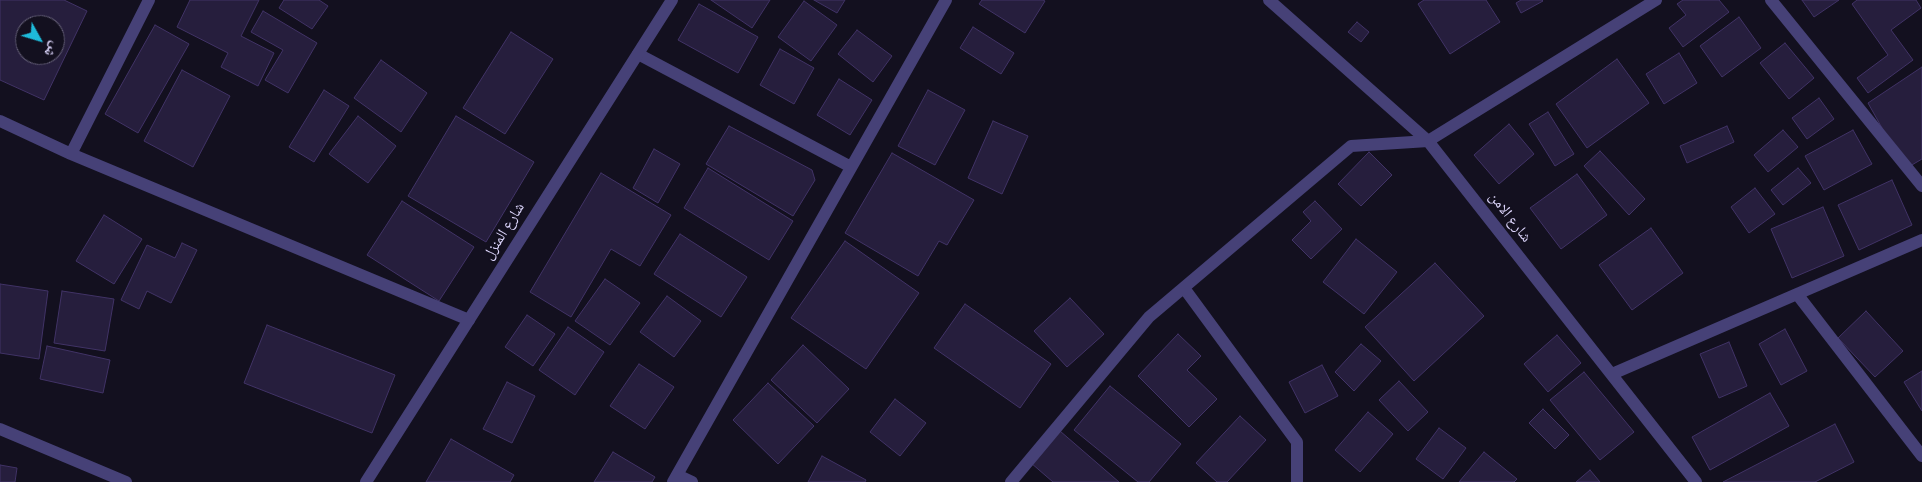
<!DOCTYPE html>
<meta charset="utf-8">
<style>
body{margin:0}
#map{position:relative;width:1922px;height:482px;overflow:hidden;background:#13101f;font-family:Overpass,"Noto Naskh Arabic",sans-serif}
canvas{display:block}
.north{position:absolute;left:15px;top:15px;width:50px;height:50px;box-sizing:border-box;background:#13101f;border:1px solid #635e76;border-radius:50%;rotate:129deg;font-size:14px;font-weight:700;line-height:20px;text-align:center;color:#dad3f9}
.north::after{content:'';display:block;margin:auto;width:18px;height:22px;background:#1ebbda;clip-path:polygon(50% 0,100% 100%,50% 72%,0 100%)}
</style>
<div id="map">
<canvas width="1922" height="482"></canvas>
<div class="north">ش</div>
</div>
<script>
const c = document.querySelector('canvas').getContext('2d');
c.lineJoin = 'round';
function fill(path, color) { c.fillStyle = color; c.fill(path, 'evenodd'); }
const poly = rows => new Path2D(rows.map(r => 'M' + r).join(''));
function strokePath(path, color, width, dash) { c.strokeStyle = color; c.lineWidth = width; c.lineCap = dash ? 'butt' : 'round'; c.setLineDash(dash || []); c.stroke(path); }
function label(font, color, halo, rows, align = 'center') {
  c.font = font + ' Overpass,"Noto Naskh Arabic",sans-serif'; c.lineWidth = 4; c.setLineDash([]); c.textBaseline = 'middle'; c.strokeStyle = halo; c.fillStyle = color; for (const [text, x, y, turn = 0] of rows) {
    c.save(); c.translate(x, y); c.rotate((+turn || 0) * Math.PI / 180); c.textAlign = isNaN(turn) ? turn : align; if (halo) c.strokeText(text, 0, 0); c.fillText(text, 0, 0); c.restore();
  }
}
const building = poly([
 [0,0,64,0,87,11,44,100,0,80,0,0],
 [25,25,55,25,55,55,25,55,25,25],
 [190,0,259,0,241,36,274,53,258,86,221,67,228,53,177,27,190,0],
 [284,0,319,0,328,6,312,29,279,8,284,0],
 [711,0,770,0,752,28,711,0],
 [814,0,845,0,837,13,814,0],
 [982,0,1043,0,1045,1,1025,33,979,4,982,0],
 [1424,0,1486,0,1500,22,1450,54,1418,4,1424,0],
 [1521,0,1542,0,1543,1,1521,13,1516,3,1521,0],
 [1683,0,1719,0,1729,12,1683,47,1669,28,1686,15,1677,4,1683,0],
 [1802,0,1839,0,1814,17,1802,0],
 [1857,0,1916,0,1921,8,1891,30,1913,60,1868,93,1857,78,1888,55,1852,4,1857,0],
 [804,1,837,25,811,61,778,37,804,1],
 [699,4,758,37,738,73,678,40,699,4],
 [263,11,317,43,288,93,265,80,283,50,251,32,263,11],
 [1739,17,1761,48,1722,77,1700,46,1739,17],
 [1357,22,1369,32,1361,42,1348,32,1357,22],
 [155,25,189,44,138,133,105,114,155,25],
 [973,27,1014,53,1001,74,960,48,973,27],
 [857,30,892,56,873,82,838,54,857,30],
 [511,32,553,59,505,134,463,108,511,32],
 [1785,43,1814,78,1789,99,1760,63,1785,43],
 [780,49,814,68,794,104,760,85,780,49],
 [1679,53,1697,83,1664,104,1646,74,1679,53],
 [1617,59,1649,103,1587,148,1556,104,1617,59],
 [381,60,427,93,401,132,354,98,381,60],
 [1922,67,1922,159,1905,169,1868,103,1922,67],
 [182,70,230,96,193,167,144,141,182,70],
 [839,79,872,100,850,135,817,115,839,79],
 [324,90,349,106,314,162,289,147,324,90],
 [928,90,965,110,935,165,898,146,928,90],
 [1819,98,1834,119,1807,139,1792,118,1819,98],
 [1548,112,1574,154,1555,166,1529,124,1548,112],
 [358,116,396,146,368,183,329,154,358,116],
 [456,116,534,162,486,242,408,196,456,116],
 [993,121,1028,136,1002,194,968,178,993,121],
 [1509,124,1534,154,1499,184,1474,155,1509,124],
 [729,126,812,170,815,180,793,216,706,164,729,126],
 [1727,126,1734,142,1687,163,1680,146,1727,126],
 [1783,130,1798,147,1768,172,1754,155,1783,130],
 [1853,130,1872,164,1824,190,1805,156,1853,130],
 [654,149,680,164,658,203,633,188,654,149],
 [1600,151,1645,199,1629,215,1584,166,1600,151],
 [1369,152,1392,175,1361,206,1338,184,1369,152],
 [892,153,974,200,947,245,939,241,918,276,845,233,892,153],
 [708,168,793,221,769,260,684,208,708,168],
 [1798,168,1811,183,1783,205,1771,190,1798,168],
 [601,173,671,215,640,266,611,249,571,317,530,292,601,173],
 [1577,174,1607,215,1561,249,1530,208,1577,174],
 [1892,180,1912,225,1859,250,1838,205,1892,180],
 [1755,188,1775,214,1749,233,1731,207,1755,188],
 [402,201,474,247,439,301,367,255,402,201],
 [1315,201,1342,229,1311,259,1292,240,1311,221,1303,212,1315,201],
 [1823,207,1844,256,1792,278,1771,229,1823,207],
 [104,215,142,239,114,284,76,261,104,215],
 [1651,228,1683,273,1632,310,1599,265,1651,228],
 [680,234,747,277,721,317,654,274,680,234],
 [1356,239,1397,272,1364,314,1323,282,1356,239],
 [845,241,919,293,866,369,791,318,845,241],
 [182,243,197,250,171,303,147,291,139,309,121,300,147,245,175,258,182,243],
 [1435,263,1484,316,1414,381,1365,327,1435,263],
 [605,279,640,303,610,345,575,321,605,279],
 [0,284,48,291,39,359,0,353,0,284],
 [62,291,114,299,105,351,54,343,62,291],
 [667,296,701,321,674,357,640,332,667,296],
 [1070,298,1104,334,1067,367,1034,331,1070,298],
 [965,304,1051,364,1020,408,934,348,965,304],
 [1866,311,1903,351,1875,377,1838,338,1866,311],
 [527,315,555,334,533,366,505,347,527,315],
 [267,325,395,375,372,433,244,383,267,325],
 [568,327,604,352,575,395,539,370,568,327],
 [1785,329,1807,371,1781,385,1759,344,1785,329],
 [1178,334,1201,356,1187,370,1217,399,1189,427,1138,376,1178,334],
 [1557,335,1581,363,1548,392,1524,364,1557,335],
 [1729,342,1747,386,1719,398,1700,354,1729,342],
 [1361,344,1381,361,1354,391,1335,372,1361,344],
 [803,345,849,389,817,423,771,380,803,345],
 [47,346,110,360,103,393,40,379,47,346],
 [639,364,674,387,645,429,610,406,639,364],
 [1322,365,1338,396,1305,413,1289,382,1322,365],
 [1922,371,1922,411,1904,382,1922,371],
 [1584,372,1634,432,1600,460,1550,400,1584,372],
 [1399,381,1428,412,1408,431,1379,400,1399,381],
 [507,382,535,396,512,443,483,429,507,382],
 [768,383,814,426,778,464,733,420,768,383],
 [1110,386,1181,444,1149,482,1138,482,1074,430,1110,386],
 [1770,393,1789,426,1710,470,1692,437,1770,393],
 [895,399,926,423,900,456,870,432,895,399],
 [1543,409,1569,435,1555,449,1529,423,1543,409],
 [1368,412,1393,434,1360,472,1335,450,1368,412],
 [1240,416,1266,440,1227,482,1217,482,1196,463,1240,416],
 [1835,424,1854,462,1815,482,1723,482,1835,424],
 [1439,428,1466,448,1443,479,1416,459,1439,428],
 [1060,431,1119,482,1053,482,1031,463,1060,431],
 [451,439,514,475,510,482,426,482,451,439],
 [613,452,655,477,652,482,594,482,613,452],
 [1484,452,1517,479,1514,482,1459,482,1484,452],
 [822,456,866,480,865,482,808,482,822,456],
 [0,465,17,468,15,482,0,482,0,465],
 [1590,470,1600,482,1576,482,1590,470]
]);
const minor = poly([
 [1269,0,1428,141,1696,482],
 [1771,0,1922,186],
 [638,54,851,167],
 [0,121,71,154,469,320],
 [71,154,149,0],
 [1184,288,1297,442,1297,482],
 [1797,294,1922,456],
 [1612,374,1922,240],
 [0,429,126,482],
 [677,475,692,482],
 [673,482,946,0],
 [1011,482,1149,317,1351,146,1428,141,1656,0]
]);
const tertiary = poly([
 [366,482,672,0]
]);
const streetNames = [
 ["شارع الامن",1509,218,52],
 ["شارع المنزل",505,232,-58]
];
fill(building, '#261e3d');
strokePath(building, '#413366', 1);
strokePath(minor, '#464177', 12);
strokePath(tertiary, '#464177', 12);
label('15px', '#dad3f9', '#13101f', streetNames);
</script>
